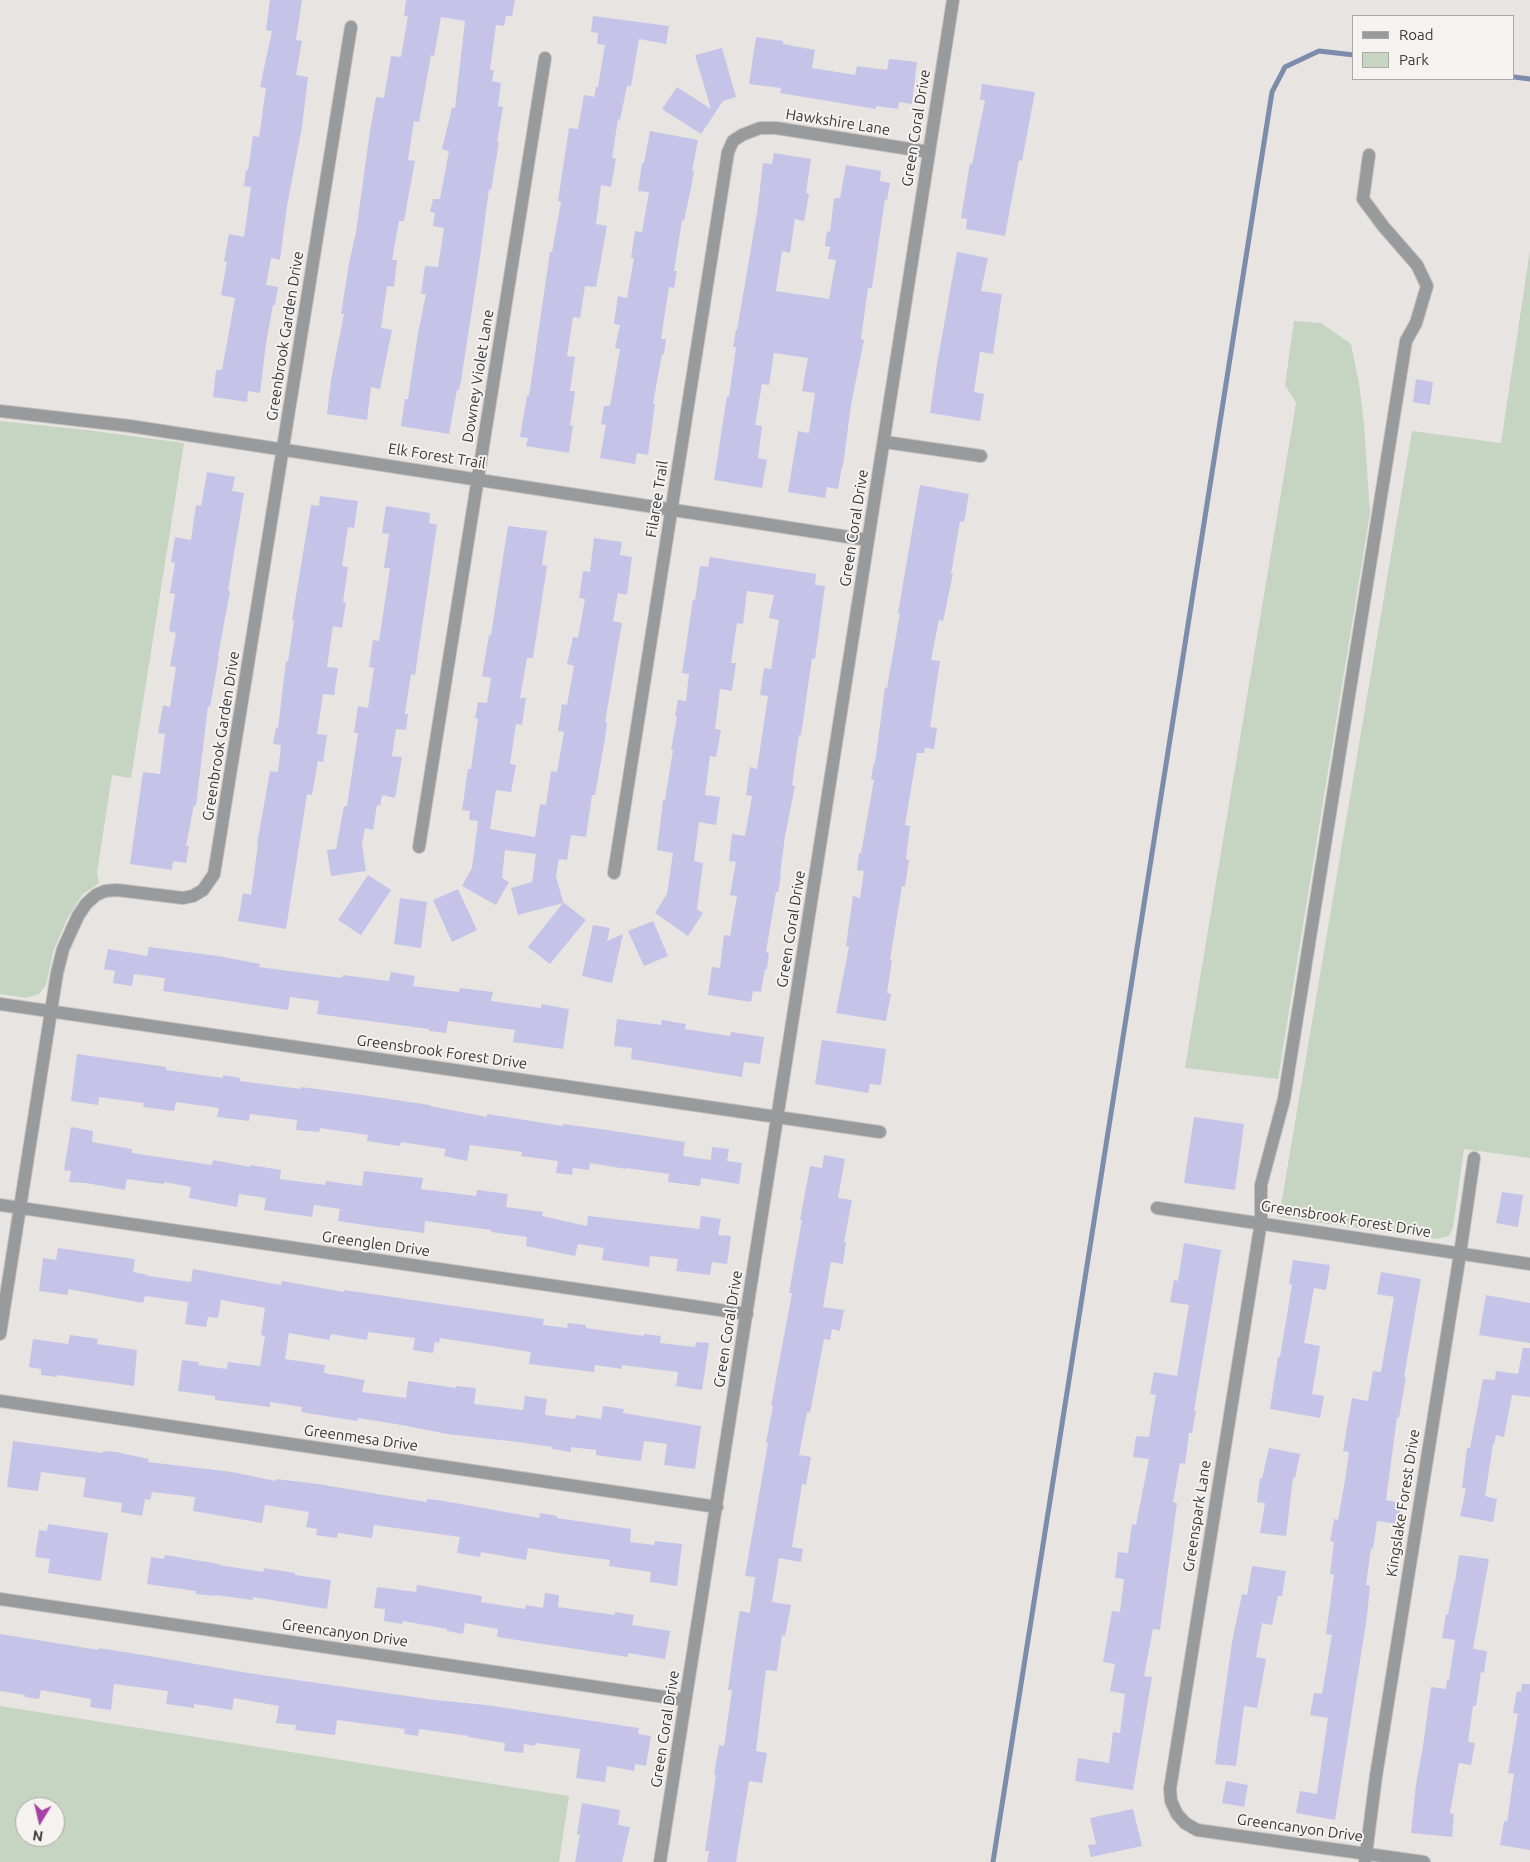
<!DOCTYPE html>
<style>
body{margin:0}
#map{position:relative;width:1530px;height:1862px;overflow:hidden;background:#e8e4e2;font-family:Ubuntu,sans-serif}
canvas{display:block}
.legend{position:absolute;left:1352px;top:15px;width:162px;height:65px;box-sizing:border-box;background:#f5f2ef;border:1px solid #aba8a6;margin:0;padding:6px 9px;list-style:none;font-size:15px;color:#3b3938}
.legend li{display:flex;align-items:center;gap:10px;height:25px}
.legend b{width:25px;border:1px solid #aba8a6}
.north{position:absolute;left:15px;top:1797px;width:50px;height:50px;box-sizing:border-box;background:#f5f2ef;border:1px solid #aba8a6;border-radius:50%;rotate:189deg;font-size:14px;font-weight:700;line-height:20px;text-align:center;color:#3b3938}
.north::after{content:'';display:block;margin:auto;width:18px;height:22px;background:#a942a6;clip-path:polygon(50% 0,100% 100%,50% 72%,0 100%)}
</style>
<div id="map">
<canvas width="1530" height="1862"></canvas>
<ul class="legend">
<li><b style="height:6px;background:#989a9b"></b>Road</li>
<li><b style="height:14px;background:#c5d5c1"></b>Park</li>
</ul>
<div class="north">N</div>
</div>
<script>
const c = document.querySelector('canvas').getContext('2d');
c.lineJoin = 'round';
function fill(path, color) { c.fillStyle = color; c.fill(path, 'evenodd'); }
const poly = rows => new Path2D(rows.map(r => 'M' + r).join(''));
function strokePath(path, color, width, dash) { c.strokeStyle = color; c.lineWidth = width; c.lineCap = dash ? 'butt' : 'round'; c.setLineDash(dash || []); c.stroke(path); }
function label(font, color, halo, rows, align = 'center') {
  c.font = font + ' Ubuntu,sans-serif'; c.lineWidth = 4; c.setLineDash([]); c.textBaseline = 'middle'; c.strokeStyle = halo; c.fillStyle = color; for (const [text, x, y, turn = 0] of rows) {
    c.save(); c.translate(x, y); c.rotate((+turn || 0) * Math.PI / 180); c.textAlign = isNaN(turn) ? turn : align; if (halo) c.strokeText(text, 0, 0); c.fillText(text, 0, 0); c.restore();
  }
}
const green = poly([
 [1530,250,1530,1158,1464,1149,1453,1228,1449,1236,1437,1239,1279,1217,1412,431,1501,443],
 [1294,321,1321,323,1351,344,1359,383,1364,424,1370,513,1278,1079,1185,1068,1296,403,1285,385],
 [0,421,86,430,184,443,131,778,112,775,97,873,99,883,82,895,67,919,53,952,46,985,39,994,26,998,0,994],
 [0,1706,569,1796,559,1862,0,1862],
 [25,1807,55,1807,55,1837,25,1837]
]);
const stream = poly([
 [1514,77,1530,79],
 [993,1862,1272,92,1285,67,1319,51,1354,55]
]);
const building = poly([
 [270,0,302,0,296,40,302,41,296,75,308,77,302,127,287,206,280,260,271,258,266,285,278,287,275,305,273,305,266,343,260,393,248,391,247,402,213,397,216,370,222,370,235,298,221,295,227,262,224,261,229,234,244,237,251,187,244,186,246,170,248,170,253,136,259,137,266,88,260,87,272,31,266,30],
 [406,0,515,0,512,16,506,16,504,26,496,25,490,70,494,70,492,81,501,83,498,106,503,107,497,142,499,142,491,190,489,189,480,257,461,381,459,390,457,390,449,434,401,426,405,399,408,399,418,333,426,294,421,294,425,266,438,267,444,228,433,226,435,213,430,212,433,199,440,199,449,151,442,149,452,108,455,108,465,21,441,17,434,56,431,55,419,122,414,121,408,160,415,161,404,221,399,221,392,260,397,260,394,287,387,286,381,328,392,330,380,389,371,387,367,420,327,414,331,380,344,314,341,314,349,264,356,232,370,131,376,97,384,98,391,56,401,57,408,16,404,16],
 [593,16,669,26,666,44,639,39,631,86,627,86,620,120,618,119,612,158,616,159,611,187,601,185,596,224,607,226,596,287,585,286,580,318,573,317,567,356,575,357,570,391,575,391,570,425,573,426,569,453,526,446,528,438,520,437,527,396,529,396,550,252,552,252,561,202,558,201,569,128,578,129,584,95,594,97,596,87,598,87,605,45,597,44,598,33,591,32],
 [756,37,783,41,783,44,815,50,812,68,855,75,857,66,887,70,889,59,917,62,912,104,899,102,898,109,876,106,876,109,780,93,781,88,749,84],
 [722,48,736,97,723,101,701,134,662,109,677,87,711,109,695,55],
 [982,84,1035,92,1022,161,1019,160,1005,236,966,229,967,219,961,218,970,163,972,164,985,100,980,100],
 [650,131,698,140,692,171,694,171,691,188,684,221,682,220,674,271,677,271,674,288,669,287,661,339,666,339,664,354,662,354,653,404,655,404,648,455,637,453,635,464,600,458,606,425,601,424,604,406,610,406,620,349,615,348,620,325,614,324,618,296,627,298,634,258,631,258,635,231,642,232,649,192,638,191,642,163,644,163],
 [774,153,811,159,806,193,809,194,804,221,795,219,790,253,782,251,776,291,829,299,836,260,828,259,830,247,825,246,827,231,830,232,834,198,840,198,846,165,881,171,880,181,890,183,887,200,885,199,872,288,868,288,861,339,864,340,851,405,843,466,842,466,838,489,827,487,825,498,788,492,798,431,809,433,815,393,802,391,808,358,774,353,769,385,762,384,755,425,762,426,758,458,767,460,762,488,714,480,727,396,729,397,736,347,733,347,736,330,737,330,757,213,763,163,772,164],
 [957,252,988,258,981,291,1002,294,993,354,980,352,974,392,984,394,980,421,930,413,937,364],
 [1416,379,1433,382,1430,405,1413,402],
 [207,472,235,477,232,491,244,493,228,590,230,591,218,656,219,656,210,707,208,706,196,806,194,805,186,846,189,846,186,863,173,861,172,870,130,864,143,772,160,774,165,734,158,733,163,705,170,707,176,667,170,666,176,633,169,631,175,594,170,593,175,563,171,562,175,537,191,540,196,505,201,506],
 [920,485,969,494,964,522,960,521,951,574,953,574,950,588,943,621,939,620,931,660,940,661,930,727,937,728,934,749,925,748,924,753,917,753,905,825,910,826,906,859,909,860,905,886,902,886,890,960,892,960,887,993,891,994,886,1021,836,1013,849,947,846,946,853,896,860,898,864,871,857,870,859,853,861,853,874,780,871,779,874,762,875,763,885,687,887,688,900,613,898,613],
 [320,496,358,501,354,528,348,527,342,566,348,567,343,602,346,603,342,628,333,626,327,667,338,668,334,695,323,694,317,734,327,735,323,762,318,761,312,795,307,794,286,929,238,921,243,893,251,895,258,844,257,844,270,771,278,772,281,745,273,744,276,728,278,728,286,661,288,662,294,621,292,620,311,505,319,506],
 [386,506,430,513,429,523,437,525,428,586,415,675,411,674,405,714,408,714,406,730,396,729,392,756,402,757,395,798,382,795,380,806,377,805,373,830,365,828,362,844,366,871,331,876,327,850,336,849,344,806,347,806,358,733,354,733,358,706,368,708,374,668,369,667,373,640,379,641,390,568,384,568,389,534,382,533],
 [508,526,547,531,542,565,547,566,533,658,527,658,520,698,526,698,522,725,516,724,510,764,516,765,511,792,496,790,490,829,535,837,540,804,546,805,551,771,557,772,564,732,558,731,562,704,567,705,574,666,567,664,573,637,578,638,585,599,579,598,583,571,590,572,594,538,622,542,620,555,632,557,627,595,618,593,613,621,622,623,605,722,607,722,605,739,595,795,592,795,586,837,571,835,567,860,559,859,556,876,563,902,586,920,550,964,528,947,563,903,518,915,511,888,532,882,536,854,505,850,502,878,509,882,496,905,462,886,472,868,478,821,469,820,470,811,462,810,468,769,471,769,478,719,475,718,478,702,487,703,491,678,482,676,489,635,491,635],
 [710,557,816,574,815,585,825,586,815,659,812,658,801,735,799,735,792,785,795,786,785,836,780,875,781,876,778,892,776,892,766,952,769,953,767,969,765,969,761,992,753,991,751,1002,708,995,712,967,720,968,724,935,730,936,737,896,730,895,736,862,729,861,732,834,745,836,752,796,746,795,750,767,757,769,768,696,760,695,764,668,771,669,779,620,769,618,774,595,747,591,743,624,737,623,731,663,736,663,732,691,720,689,715,729,721,730,716,757,710,756,705,795,720,797,716,825,699,822,694,861,703,863,697,909,703,913,688,936,655,913,667,894,673,853,657,850,663,800,665,800,673,750,671,750,677,717,675,716,678,700,686,701,689,674,682,673,693,599,695,600,700,566,708,567],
 [368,875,391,890,361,935,338,920],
 [458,889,477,930,452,942,433,900],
 [400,898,427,902,421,948,394,944],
 [653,921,668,956,644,966,628,931],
 [593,925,610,928,607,941,623,934,612,983,582,976],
 [149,947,218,956,260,964,259,967,342,978,343,975,389,981,391,972,415,976,413,986,459,992,460,988,493,992,491,1001,541,1008,541,1004,569,1009,563,1049,513,1042,515,1030,448,1021,446,1033,429,1031,429,1029,317,1014,319,1001,290,997,288,1010,163,991,165,978,134,974,132,986,113,983,115,971,104,969,108,949,147,956],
 [617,1019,661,1025,662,1020,686,1024,685,1029,730,1036,731,1032,764,1037,760,1064,744,1062,742,1077,631,1059,632,1048,614,1046],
 [822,1040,886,1049,881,1085,870,1084,868,1093,815,1084],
 [77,1054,166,1067,166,1070,223,1078,223,1075,240,1078,240,1081,301,1089,301,1087,355,1094,430,1105,430,1106,487,1117,487,1114,563,1126,563,1124,600,1129,685,1142,683,1156,711,1160,712,1147,729,1149,727,1161,742,1163,739,1184,701,1178,700,1186,668,1182,669,1174,627,1168,626,1169,590,1163,589,1170,573,1168,572,1175,556,1173,558,1161,521,1156,522,1152,470,1145,467,1161,444,1156,446,1149,401,1142,400,1146,367,1141,368,1135,320,1128,319,1132,296,1130,297,1120,250,1114,249,1121,217,1117,219,1108,176,1102,174,1111,143,1107,144,1103,99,1097,98,1105,71,1101],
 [1194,1117,1244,1124,1235,1190,1184,1183],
 [71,1127,93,1131,92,1142,132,1149,132,1153,212,1165,213,1160,250,1167,250,1165,281,1170,280,1179,325,1185,326,1181,362,1186,364,1171,423,1178,421,1189,476,1196,477,1190,508,1194,506,1207,543,1212,542,1216,587,1226,588,1216,699,1229,701,1216,721,1219,718,1235,731,1236,727,1264,712,1262,710,1275,676,1271,678,1259,650,1256,649,1267,602,1260,604,1248,578,1244,575,1256,526,1246,527,1237,491,1232,491,1230,425,1221,424,1233,371,1226,338,1221,340,1209,314,1205,312,1217,264,1210,266,1198,239,1194,237,1207,189,1198,191,1187,164,1182,164,1184,127,1179,125,1190,86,1183,69,1182,71,1171,64,1170],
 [824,1155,845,1159,838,1198,852,1200,844,1242,846,1242,843,1264,831,1262,823,1307,844,1310,840,1331,832,1329,830,1340,824,1339,810,1413,807,1412,799,1455,811,1457,806,1485,802,1484,792,1547,803,1549,801,1562,779,1558,772,1602,791,1605,785,1636,782,1635,777,1671,766,1670,756,1751,767,1753,762,1783,749,1781,736,1862,707,1862,709,1851,705,1851,716,1775,714,1775,719,1745,724,1746,732,1690,728,1690,737,1627,740,1611,750,1613,755,1577,745,1576,768,1443,766,1443,773,1406,771,1406,792,1293,789,1293,802,1220,800,1220,810,1166,822,1168],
 [1502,1192,1523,1195,1518,1227,1496,1223],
 [1184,1243,1221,1250,1194,1411,1196,1411,1192,1433,1189,1433,1185,1464,1180,1463,1173,1502,1177,1503,1160,1630,1153,1629,1144,1676,1152,1677,1133,1790,1075,1781,1078,1758,1109,1763,1113,1732,1120,1733,1125,1694,1110,1691,1115,1664,1103,1662,1112,1611,1120,1612,1124,1579,1115,1578,1118,1552,1128,1553,1132,1524,1136,1525,1149,1459,1133,1457,1136,1436,1149,1437,1156,1395,1150,1394,1154,1372,1177,1376,1189,1305,1170,1302,1174,1280,1178,1281],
 [58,1248,135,1259,133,1272,148,1275,148,1276,191,1282,193,1269,281,1285,282,1281,344,1292,344,1290,544,1319,543,1325,567,1328,568,1323,586,1325,586,1328,644,1336,644,1334,661,1336,660,1343,695,1347,696,1342,709,1343,702,1390,676,1386,678,1372,622,1365,622,1369,595,1365,594,1372,529,1364,531,1352,440,1338,439,1343,435,1342,433,1353,413,1350,415,1338,368,1332,367,1340,331,1334,329,1340,289,1333,285,1359,325,1365,324,1373,365,1380,362,1392,406,1398,408,1381,456,1388,456,1386,476,1388,474,1404,523,1410,525,1396,547,1399,545,1415,575,1419,576,1415,601,1419,603,1406,624,1409,623,1413,701,1426,695,1469,664,1465,667,1444,644,1441,641,1461,617,1458,596,1455,596,1450,571,1447,571,1452,552,1449,553,1447,518,1442,447,1434,402,1425,358,1418,357,1421,301,1412,302,1407,270,1402,270,1407,215,1400,215,1396,178,1391,182,1360,199,1362,198,1365,227,1369,228,1362,260,1366,265,1336,261,1335,265,1308,221,1300,218,1318,208,1317,206,1327,185,1324,188,1302,145,1296,143,1303,68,1289,68,1295,39,1291,43,1258,56,1260],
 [1293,1260,1330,1265,1326,1290,1314,1288,1304,1343,1320,1346,1312,1394,1324,1396,1320,1418,1270,1409,1278,1357,1280,1357,1292,1285,1289,1284],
 [1381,1272,1421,1279,1404,1377,1406,1377,1399,1418,1397,1417,1386,1500,1402,1503,1398,1524,1377,1521,1373,1549,1371,1548,1366,1585,1370,1586,1367,1616,1335,1820,1296,1813,1300,1791,1317,1794,1328,1718,1310,1715,1314,1693,1322,1694,1332,1635,1326,1634,1334,1575,1330,1574,1334,1542,1330,1541,1334,1519,1338,1520,1345,1480,1349,1452,1343,1451,1352,1398,1368,1401,1373,1371,1381,1372,1394,1297,1377,1294],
 [1486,1295,1530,1303,1530,1343,1479,1335],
 [70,1335,98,1339,97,1344,137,1350,134,1386,57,1375,57,1377,41,1375,41,1369,29,1367,33,1339,68,1344],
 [1523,1348,1530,1348,1530,1397,1512,1395,1504,1437,1496,1435,1494,1445,1493,1444,1485,1496,1497,1499,1493,1522,1460,1516,1466,1488,1462,1488,1467,1448,1470,1448,1483,1379,1495,1380,1496,1371,1518,1374],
 [13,1441,103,1453,103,1451,116,1452,149,1459,148,1462,232,1472,276,1481,276,1479,318,1484,426,1502,427,1499,438,1500,539,1518,540,1513,557,1516,557,1518,631,1529,630,1542,654,1545,655,1541,682,1544,677,1586,650,1582,651,1572,609,1566,610,1560,565,1554,528,1548,526,1560,481,1552,480,1557,457,1553,460,1537,374,1525,372,1538,338,1533,337,1538,316,1535,317,1529,306,1527,309,1512,265,1505,262,1523,193,1511,195,1497,152,1492,150,1500,145,1499,142,1516,121,1512,122,1503,83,1497,86,1478,41,1472,38,1491,7,1487],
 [1269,1448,1300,1454,1295,1478,1293,1478,1286,1536,1260,1533,1265,1503,1257,1502,1260,1478,1262,1479],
 [48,1524,108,1533,101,1581,48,1573,50,1559,35,1557,39,1530,47,1531],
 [165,1555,219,1564,219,1565,263,1572,264,1568,295,1573,295,1575,331,1580,327,1609,253,1597,253,1600,215,1595,215,1596,196,1594,196,1591,147,1584,151,1557,164,1559],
 [1459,1555,1489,1559,1473,1649,1487,1651,1484,1673,1481,1672,1476,1706,1473,1706,1468,1742,1475,1743,1471,1765,1459,1763,1450,1813,1454,1814,1452,1837,1411,1833,1416,1784,1423,1746,1431,1687,1446,1689,1447,1680,1449,1680,1455,1640,1442,1638,1446,1614,1448,1615,1454,1583,1455,1583],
 [1252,1566,1286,1571,1282,1596,1278,1596,1272,1625,1262,1623,1256,1657,1266,1659,1261,1687,1257,1708,1244,1706,1236,1766,1215,1764,1232,1642,1242,1594,1247,1595],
 [417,1585,482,1596,481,1602,525,1609,526,1605,543,1608,545,1593,559,1595,558,1607,615,1615,615,1612,634,1615,632,1625,670,1631,665,1659,628,1653,628,1657,497,1637,498,1629,465,1623,463,1634,447,1631,447,1629,403,1621,402,1624,384,1621,385,1609,374,1608,377,1587,416,1592],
 [0,1634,99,1650,99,1648,149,1656,248,1673,435,1700,486,1705,639,1728,638,1734,651,1736,646,1766,635,1764,634,1771,607,1766,605,1782,576,1778,580,1749,536,1743,535,1746,524,1744,523,1753,504,1751,505,1743,468,1737,469,1736,419,1729,418,1736,404,1734,405,1729,337,1720,335,1735,295,1730,296,1725,276,1723,279,1706,234,1698,232,1710,194,1704,194,1708,166,1704,168,1691,114,1684,111,1710,90,1707,91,1699,41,1690,39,1699,25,1697,25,1695,0,1691],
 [1522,1684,1530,1684,1530,1850,1500,1845,1504,1821,1507,1822,1514,1774,1508,1773,1518,1714,1513,1713,1517,1691,1521,1692],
 [1226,1781,1248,1785,1244,1807,1222,1803],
 [582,1803,620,1810,618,1825,630,1827,622,1862,575,1862,580,1835,577,1834],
 [1133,1809,1142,1846,1091,1857,1088,1845,1096,1844,1090,1818]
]);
const minor = poly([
 [1369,155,1363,199,1383,226,1417,265,1427,286,1416,323,1406,341,1284,1099,1261,1185,1261,1222,1170,1789,1171,1801,1177,1814,1185,1823,1197,1830,1424,1862],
 [0,411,130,426,868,540],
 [885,442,981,456],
 [419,847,545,58],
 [614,873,728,152,733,141,742,135,760,128,776,128,929,152],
 [0,1004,880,1132],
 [0,1205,747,1314],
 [1157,1208,1530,1264],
 [0,1334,57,973,63,949,78,916,86,904,96,895,105,891,117,890,183,898,193,896,203,890,214,874,351,27],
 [0,1401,717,1507],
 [0,1599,685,1700],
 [660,1862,953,0],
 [1365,1862,1376,1776,1460,1254,1474,1158]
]);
const streetNames = [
 ["Hawkshire Lane",838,122,9],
 ["Green Coral Drive",916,128,-81],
 ["Greenbrook Garden Drive",285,336,-81],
 ["Downey Violet Lane",478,376,-81],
 ["Elk Forest Trail",437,456,9],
 ["Filaree Trail",657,499,-81],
 ["Green Coral Drive",854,528,-81],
 ["Greenbrook Garden Drive",221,736,-81],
 ["Green Coral Drive",791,929,-81],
 ["Greensbrook Forest Drive",442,1052,8],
 ["Greensbrook Forest Drive",1346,1219,9],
 ["Greenglen Drive",376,1244,8],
 ["Green Coral Drive",728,1329,-81],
 ["Greenmesa Drive",361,1438,8],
 ["Kingslake Forest Drive",1403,1503,-81],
 ["Greenspark Lane",1197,1516,-81],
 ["Greencanyon Drive",345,1633,8],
 ["Green Coral Drive",665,1729,-81],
 ["Greencanyon Drive",1300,1828,8]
];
fill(green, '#c5d5c1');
strokePath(stream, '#7d8cab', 5);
fill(building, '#c5c4e8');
strokePath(minor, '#c5c2c0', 14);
strokePath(minor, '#989a9b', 12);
label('15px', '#3b3938', '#f5f2ef', streetNames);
</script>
